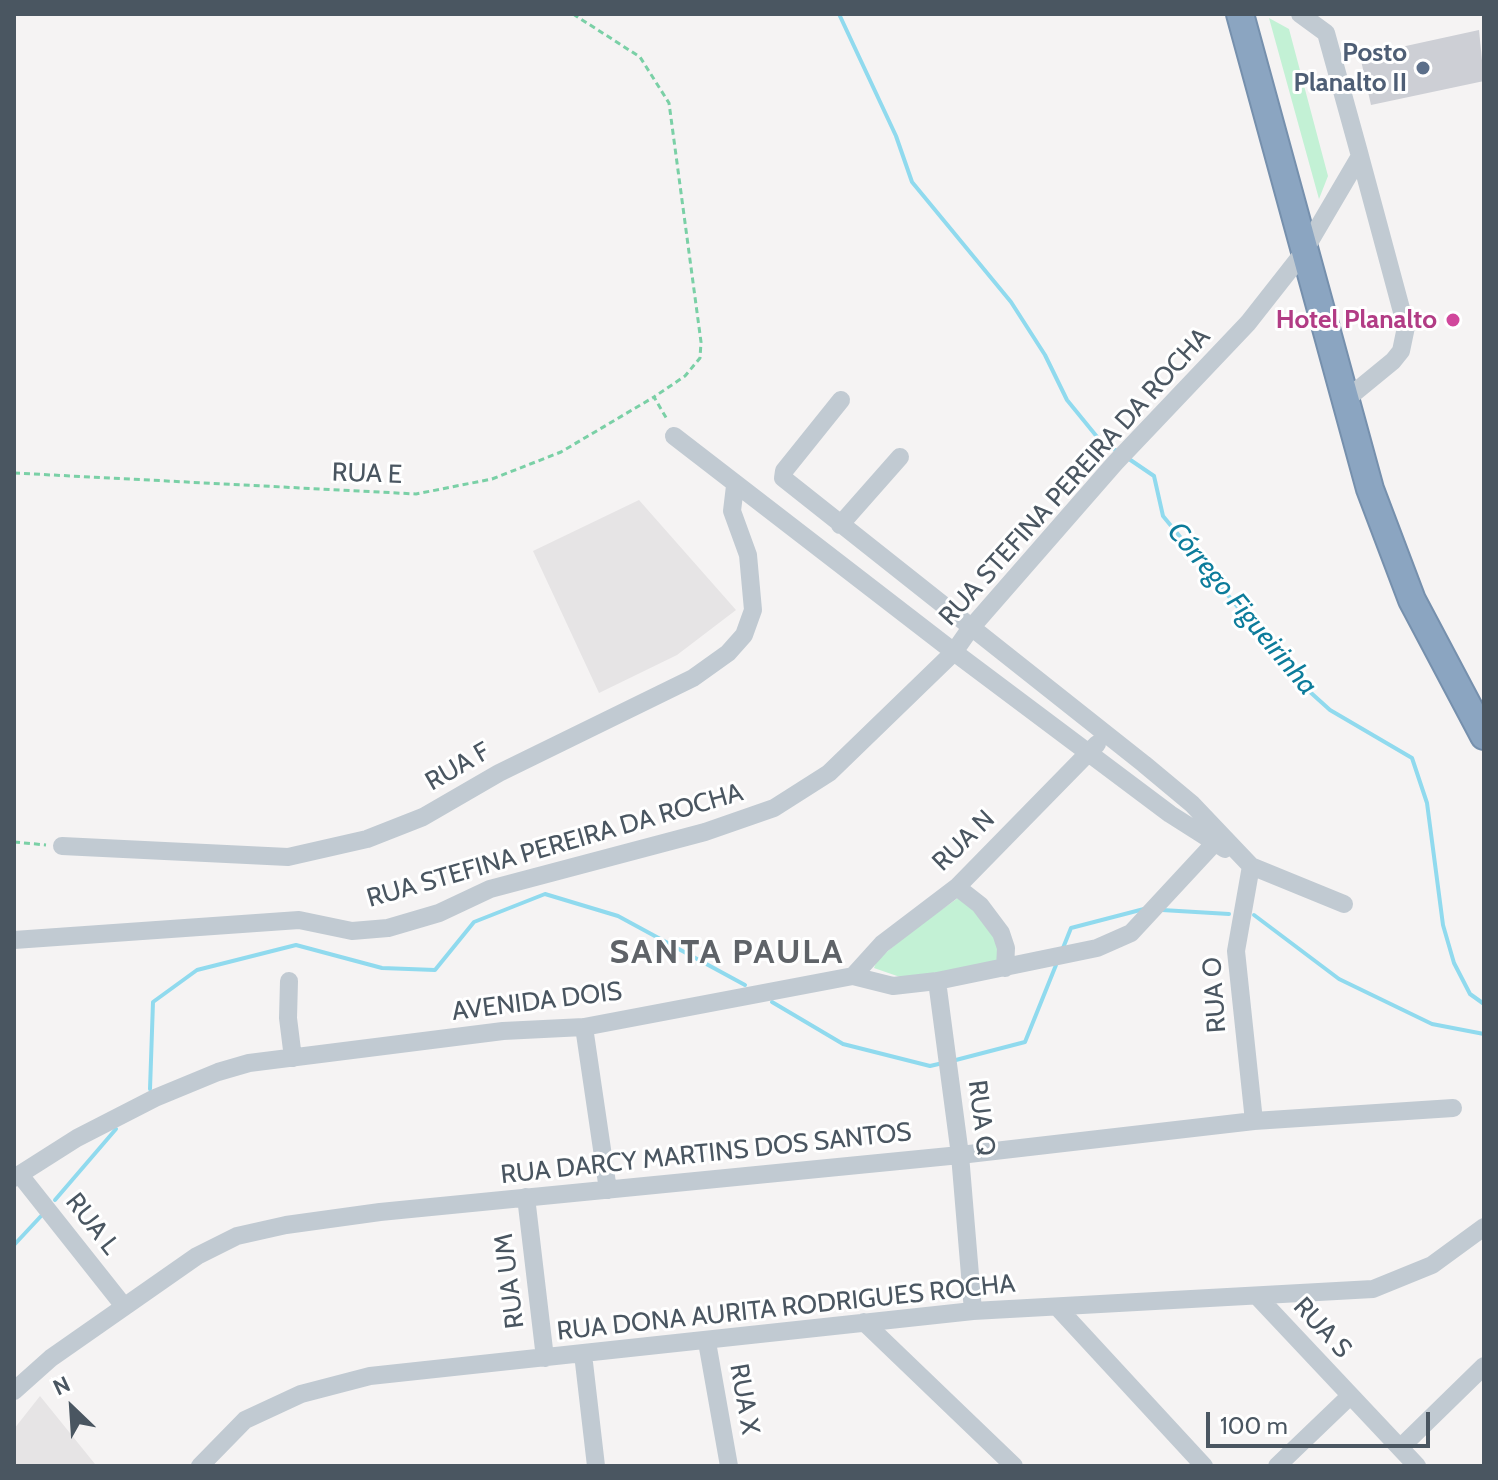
<!DOCTYPE html>
<meta charset="utf-8">
<style>
body{margin:0}
#map{position:relative;width:1498px;height:1480px;overflow:hidden;background:#f5f3f3;font-family:Cabin,sans-serif}
canvas{display:block}
.frame{position:absolute;inset:0;border:16px solid #4a5661;pointer-events:none}
.north{position:absolute;left:32px;top:1368px;width:80px;height:80px;-webkit-text-stroke:6px #fff;paint-order:stroke;rotate:335deg;font-size:22px;font-weight:700;line-height:32px;text-align:center;color:#4a5661}
.north::after{content:'';display:block;margin:auto;width:28px;height:36px;background:#4a5661;clip-path:polygon(50% 0,100% 100%,50% 72%,0 100%)}
.scale{position:absolute;left:1206px;top:1412px;width:224px;height:36px;box-sizing:border-box;border:4px solid #4a5661;border-top:0;padding-left:10px;font-size:24px;line-height:28px;white-space:nowrap;color:#4a5661;-webkit-text-stroke:6px #fff;paint-order:stroke}
</style>
<div id="map">
<canvas width="1498" height="1480"></canvas>
<div class="frame"></div>
<div class="north">N</div>
<div class="scale">100 m</div>
</div>
<script>
const c = document.querySelector('canvas').getContext('2d');
c.lineJoin = 'round';
function fill(path, color) { c.fillStyle = color; c.fill(path, 'evenodd'); }
const poly = rows => new Path2D(rows.map(r => 'M' + r).join(''));
function strokePath(path, color, width, dash) { c.strokeStyle = color; c.lineWidth = width; c.lineCap = dash ? 'butt' : 'round'; c.setLineDash(dash || []); c.stroke(path); }
function label(font, color, halo, rows, align = 'center') {
  c.font = font + ' Cabin,sans-serif'; c.lineWidth = 6; c.setLineDash([]); c.textBaseline = 'middle'; c.strokeStyle = halo; c.fillStyle = color; for (const [text, x, y, turn = 0] of rows) {
    c.save(); c.translate(x, y); c.rotate((+turn || 0) * Math.PI / 180); c.textAlign = isNaN(turn) ? turn : align; if (halo) c.strokeText(text, 0, 0); c.fillText(text, 0, 0); c.restore();
  }
}
const education = poly([
 [639,500,736,610,677,655,599,693,533,551],
 [40,1396,95,1464,93,1466,14,1466,14,1429]
]);
const green = poly([
 [1269,18,1289,29,1328,176,1319,199],
 [958,898,975,910,1000,939,998,965,900,977,874,968,877,960,914,929]
]);
const stream = poly([
 [839,14,896,136,912,182,1011,302,1045,355,1067,400,1098,438,1118,452],
 [1129,459,1154,476,1163,516,1300,683,1330,710,1412,758,1427,803,1443,925,1454,963,1470,994,1484,1004],
 [1162,910,1229,914],
 [1254,915,1339,979,1432,1024,1484,1034],
 [1063,948,1071,928,1144,909],
 [772,1002,843,1044,930,1066,943,1063],
 [952,1061,1025,1042,1056,965],
 [150,1089,153,1002,197,970,296,945,382,968,435,970,474,922,545,894,618,916,745,985],
 [55,1200,116,1129],
 [14,1245,42,1215]
]);
const building = poly([
 [1479,30,1484,81,1371,105,1360,56]
]);
const path = poly([
 [573,14,640,57,669,103,701,342,700,358,685,376,654,397],
 [14,473,416,494,492,479,561,452,654,397,668,421],
 [14,842,46,845]
]);
const minor = poly([
 [841,400,784,471,783,478,1144,764,1192,804,1251,866,1344,904],
 [1343,402,1393,361,1401,351,1406,327,1360,156],
 [674,436,954,652,1170,814,1225,849],
 [840,525,900,457],
 [62,846,288,857,367,839,423,817,499,773,693,678,728,653,744,635,753,610,748,555,732,511,735,486],
 [1251,866,1236,951,1254,1121],
 [957,887,980,905,1001,933,1006,948,1005,968],
 [14,940,299,920,352,931,388,928,439,913,490,889,705,832,774,808,829,773,954,652,970,629,1115,463,1248,323,1303,253,1360,156,1326,33,1300,14],
 [853,976,882,944,957,887,1097,744],
 [289,981,288,1018,293,1058],
 [937,981,960,1155,973,1311],
 [584,1027,608,1190],
 [20,1175,123,1305],
 [14,1178,77,1138,155,1098,218,1072,249,1063,503,1031,584,1027,853,976,893,986,937,981,1097,948,1131,933,1221,836],
 [526,1197,545,1358],
 [1257,1296,1417,1466],
 [1059,1309,1204,1466],
 [864,1322,1014,1466],
 [707,1342,729,1466],
 [583,1354,596,1466],
 [14,1391,51,1358,197,1256,237,1236,286,1225,380,1212,960,1155,1254,1121,1453,1108],
 [1400,1448,1484,1366],
 [200,1466,245,1420,301,1394,370,1376,973,1311,1373,1289,1432,1265,1484,1227],
 [1277,1466,1350,1396]
]);
const highway = poly([
 [1240,14,1370,489,1412,600,1484,736]
]);
const markers = [
 [1423,68,8,"#5c6f8a"],
 [1453,320,8,"#d1479c"]
];
const serviceNames = [
 ["Posto",1407,53],
 ["Planalto II",1407,83]
];
const hotelNames = [
 ["Hotel Planalto",1437,320]
];
const streetNames = [
 ["RUA E",367,474,2],
 ["RUA STEFINA PEREIRA DA ROCHA",1075,477,-48],
 ["RUA F",458,767,-30],
 ["RUA N",964,841,-44],
 ["RUA STEFINA PEREIRA DA ROCHA",555,846,-16],
 ["RUA O",1215,995,-94],
 ["AVENIDA DOIS",537,1002,-7],
 ["RUA Q",981,1118,83],
 ["RUA DARCY MARTINS DOS SANTOS",706,1154,-6],
 ["RUA L",92,1224,52],
 ["RUA UM",510,1281,-97],
 ["RUA DONA AURITA RODRIGUES ROCHA",786,1308,-6],
 ["RUA S",1322,1328,47],
 ["RUA X",744,1399,80]
];
const waterNames = [
 ["Córrego Figueirinha",1242,609,50]
];
const districtNames = [
 ["SANTA PAULA",727,953]
];
fill(education, '#e6e4e5');
fill(green, '#c3f1d5');
strokePath(stream, '#90daee', 4);
fill(building, '#cdcfd5');
strokePath(highway, '#7690ad', 30);
strokePath(path, '#7ad0a6', 3, [6, 4]);
strokePath(minor, '#c1cad2', 18);
strokePath(highway, '#8ba5c1', 26);
for (const [x, y, r, color] of markers) { const dot = new Path2D(); dot.arc(x, y, r, 0, 2 * Math.PI); c.fillStyle = color; c.fill(dot); strokePath(dot, '#fff', 3); }
label('bold 26px', '#4e5e75', '#fff', serviceNames, 'right');
label('bold 26px', '#b23c85', '#fff', hotelNames, 'right');
label('26px', '#4a5661', '#fff', streetNames);
label('italic 28px', '#0c7c9b', '#fff', waterNames);
c.letterSpacing = '2px';
label('bold 34px', '#5f6368', '#fff', districtNames);
c.letterSpacing = '0px';
</script>
